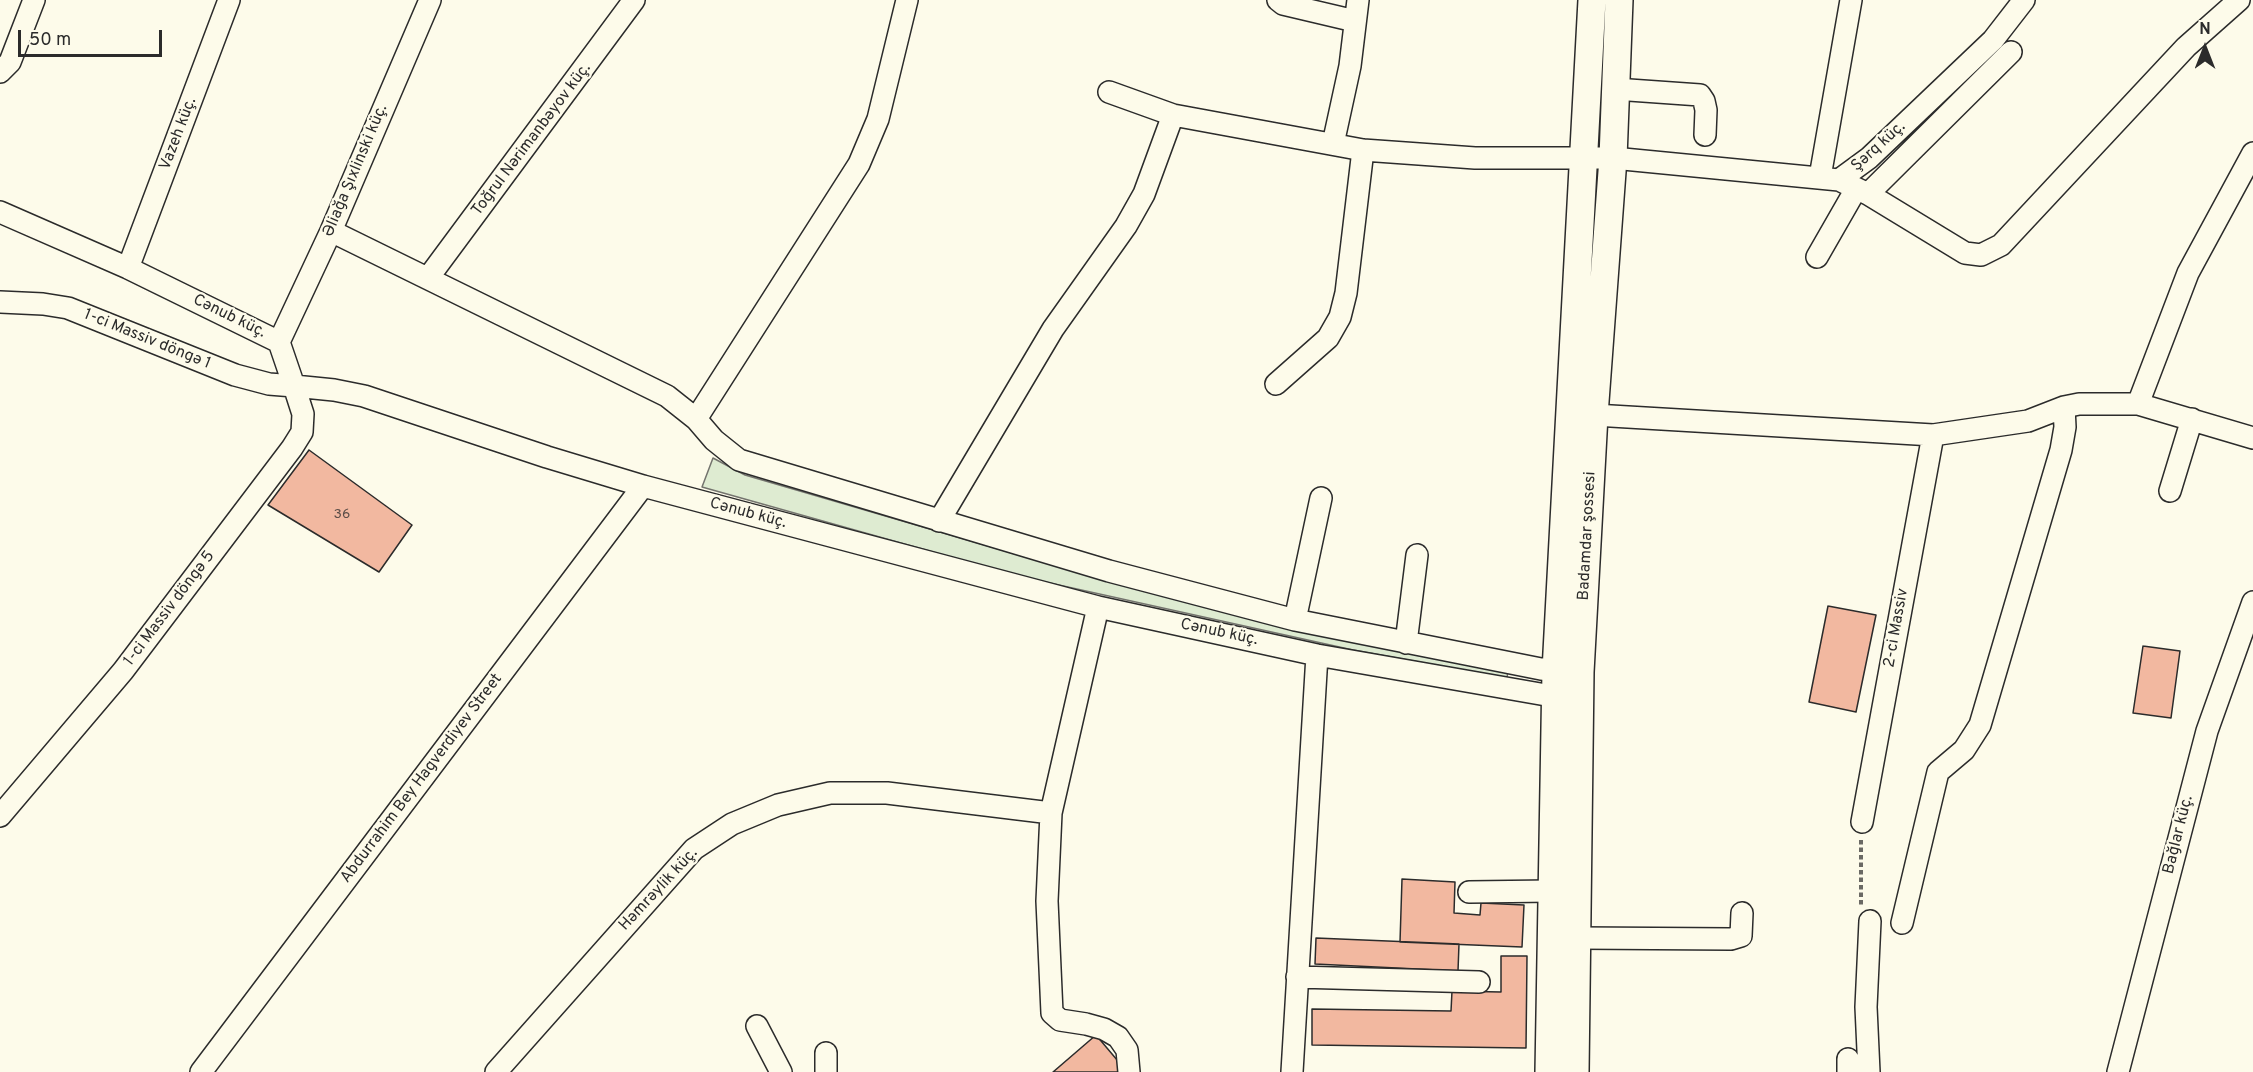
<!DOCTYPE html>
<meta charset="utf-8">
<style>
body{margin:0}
#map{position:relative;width:2253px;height:1072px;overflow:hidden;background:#fdfbea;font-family:Overpass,sans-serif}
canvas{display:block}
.north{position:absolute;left:2175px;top:18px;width:60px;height:60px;-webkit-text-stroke:4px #fdfbea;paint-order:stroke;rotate:0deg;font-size:16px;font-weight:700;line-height:24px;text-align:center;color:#2b2b2b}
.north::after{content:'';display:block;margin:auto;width:21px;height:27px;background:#2b2b2b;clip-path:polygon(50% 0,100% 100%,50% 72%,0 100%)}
.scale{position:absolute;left:18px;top:30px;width:144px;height:27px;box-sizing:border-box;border:3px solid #2b2b2b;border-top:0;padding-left:8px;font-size:18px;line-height:21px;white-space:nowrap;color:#2b2b2b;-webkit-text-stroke:4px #fdfbea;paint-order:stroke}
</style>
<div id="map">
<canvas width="2253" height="1072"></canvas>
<div class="north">N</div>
<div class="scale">50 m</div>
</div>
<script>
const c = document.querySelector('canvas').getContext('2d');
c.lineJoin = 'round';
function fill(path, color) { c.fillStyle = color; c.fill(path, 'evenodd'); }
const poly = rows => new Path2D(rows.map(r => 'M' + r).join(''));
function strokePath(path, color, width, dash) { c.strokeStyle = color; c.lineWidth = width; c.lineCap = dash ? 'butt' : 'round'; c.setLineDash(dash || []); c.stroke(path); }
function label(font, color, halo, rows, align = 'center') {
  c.font = font + ' Overpass,sans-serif'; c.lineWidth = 4.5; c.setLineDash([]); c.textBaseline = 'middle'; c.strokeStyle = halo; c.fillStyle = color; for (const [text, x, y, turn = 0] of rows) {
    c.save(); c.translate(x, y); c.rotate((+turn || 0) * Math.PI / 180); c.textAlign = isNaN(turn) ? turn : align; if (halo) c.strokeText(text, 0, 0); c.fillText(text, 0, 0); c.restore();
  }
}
const green = poly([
 [713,458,745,475,1108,581,1508,670,1507,678,1353,650,1018,576,702,487,713,458]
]);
const building = poly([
 [309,450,412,525,379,572,268,505,309,450],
 [1828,606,1876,615,1856,712,1809,702,1828,606],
 [2143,646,2180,651,2171,718,2133,713,2143,646],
 [1402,879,1455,882,1454,913,1480,915,1481,903,1524,905,1522,947,1400,942,1402,879],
 [1316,938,1459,944,1458,971,1315,964,1316,938],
 [1501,956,1527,956,1526,1048,1312,1045,1312,1009,1451,1011,1452,991,1501,992,1501,956],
 [1096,1035,1123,1067,1117,1072,1053,1072,1096,1035]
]);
const path = poly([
 [1861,840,1861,905]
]);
const minor = poly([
 [1278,0,1283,4,1355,21],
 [0,72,10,62,34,0],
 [1615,89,1700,95,1704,101,1706,110,1705,135],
 [1109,92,1173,115,1363,150,1475,158,1613,158,1839,180,1869,158,1993,40,2024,0],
 [1333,144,1350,66,1358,0],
 [1820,177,1851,0],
 [1839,180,1868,194,1965,253,1981,255,2001,245,2186,47,2239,0],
 [1868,194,2011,52],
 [0,212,128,268,279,342,294,386,334,390,364,396,547,457,643,486,1098,607,1317,655,1569,699],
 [331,231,667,396,696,419,714,440,739,460,1109,571,1295,620,1541,669,1572,672],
 [1817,257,1856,189],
 [128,268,229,0],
 [428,278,634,0],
 [0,302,43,304,68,308,235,375,269,384,294,386,303,414,302,432,292,448,123,671,0,816],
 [279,342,331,231,430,0],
 [1276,384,1328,338,1340,317,1346,293,1363,150],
 [2138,404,2188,273,2253,153],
 [1594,415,1933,435,2028,421,2064,407,2079,404,2138,404,2253,438],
 [696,419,859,164,878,119,907,0],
 [2170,491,2192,419],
 [939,521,1053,329,1126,226,1144,194,1173,115],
 [1098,607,1051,813,1047,901,1052,1013,1060,1020,1086,1024,1104,1029,1118,1037,1127,1050,1129,1072],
 [1295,620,1321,498],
 [1406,643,1417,555],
 [1862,822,1933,435],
 [1469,892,1552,891],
 [1902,923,1938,772,1964,750,1980,725,2061,450,2065,427,2064,407],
 [1578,938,1731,939,1741,936,1742,913],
 [1297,977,1479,982],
 [757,1026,781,1072],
 [1848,1059,1848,1072],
 [201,1072,643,486],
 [496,1072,694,849,732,824,778,805,830,793,887,793,1051,813],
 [826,1072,826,1053],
 [1292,1072,1317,655],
 [1869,1072,1866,1007,1870,921],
 [2118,1072,2207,731,2253,602]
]);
const major = poly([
 [1549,1072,1556,671,1592,0],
 [1575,1072,1580,672,1594,415,1613,158,1619,0]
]);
const numberNames = [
 ["36",342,515]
];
const streetNames = [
 ["Vazeh küç.",179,134,-69],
 ["Toğrul Nərimanbəyov küç.",532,140,-53],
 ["Şərq küç.",1879,147,-42],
 ["Əliağa Şıxlinski küç.",356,171,-67],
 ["Cənub küç.",229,317,26],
 ["1-ci Massiv döngə 1",147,340,22],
 ["Cənub küç.",748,514,15],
 ["Badamdar şossesi",1588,536,-87],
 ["1-ci Massiv döngə 5",170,609,-53],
 ["2-ci Massiv",1897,628,-80],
 ["Cənub küç.",1219,633,12],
 ["Abdurrahim Bey Hagverdiyev Street",422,779,-53],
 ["Bağlar küç.",2179,835,-76],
 ["Həmrəylik küç.",659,890,-47]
];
fill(green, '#deebd1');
strokePath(green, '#74746e', 1.5);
fill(building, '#f2b8a0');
strokePath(building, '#2b2b2b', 1.5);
strokePath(minor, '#2b2b2b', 24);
strokePath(major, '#2b2b2b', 30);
strokePath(path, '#6a6964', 4, [4.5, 3]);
strokePath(minor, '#fdfbea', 21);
strokePath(major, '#fdfbea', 27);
label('14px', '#5d4e48', null, numberNames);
label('16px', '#2b2b2b', '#fdfbea', streetNames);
</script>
